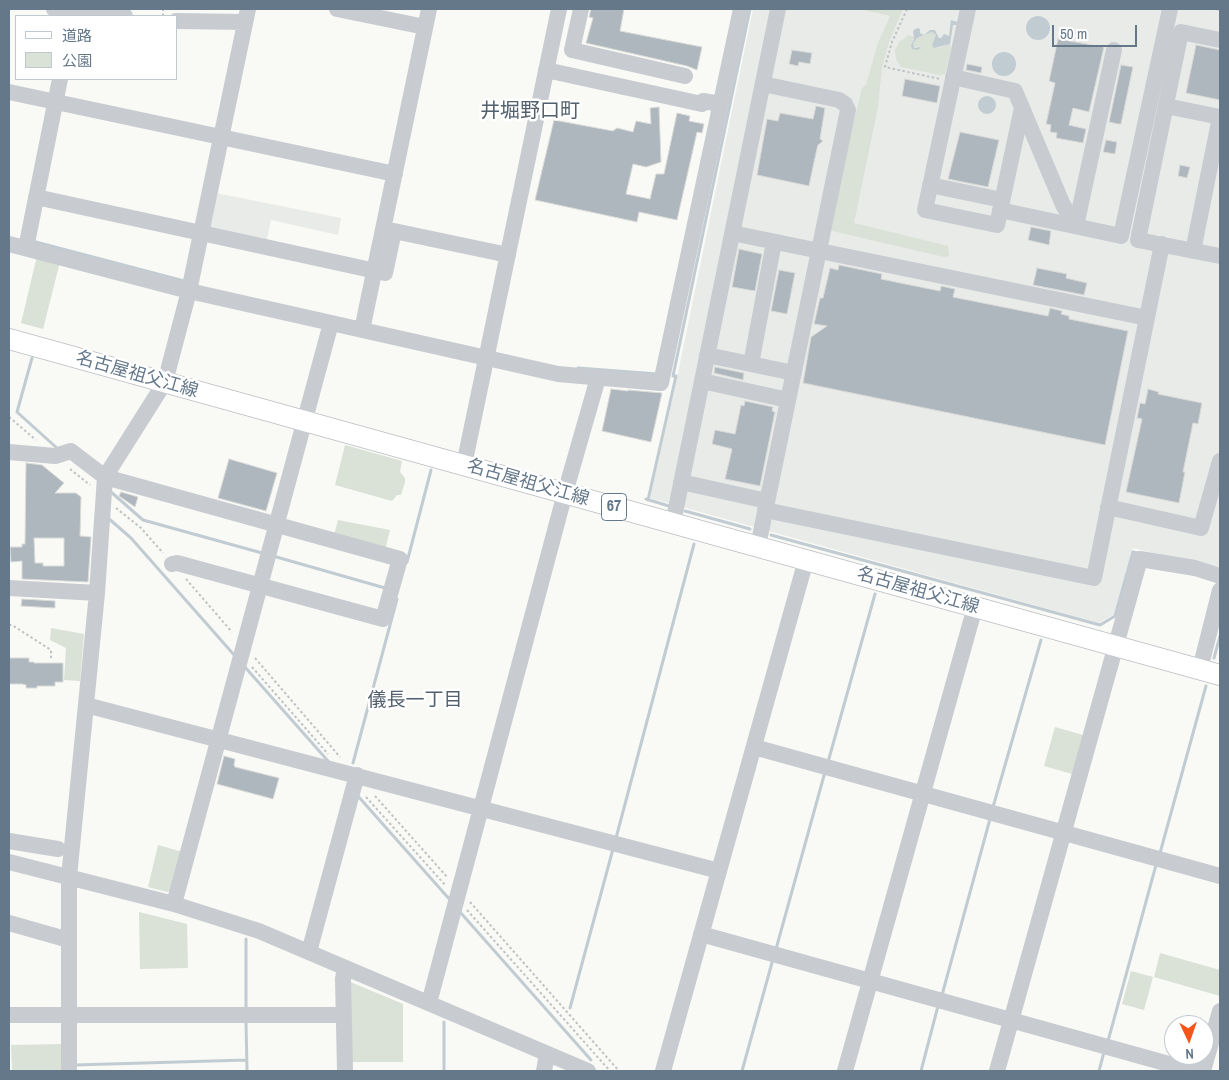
<!DOCTYPE html>
<meta charset="utf-8">
<style>
body{margin:0}
#map{position:relative;width:1229px;height:1080px;overflow:hidden;background:#f9f9f6;font-family:"Archivo Narrow","Noto Sans JP",sans-serif}
canvas{display:block}
.frame{position:absolute;inset:0;border:10px solid #64788a;pointer-events:none}
.legend{position:absolute;left:15px;top:15px;width:162px;height:65px;box-sizing:border-box;background:#fff;border:1px solid #c1c9d0;margin:0;padding:6px 9px;list-style:none;font-size:15px;color:#64788a}
.legend li{display:flex;align-items:center;gap:10px;height:25px}
.legend b{width:25px;border:1px solid #c1c9d0}
.north{position:absolute;left:1164px;top:1015px;width:50px;height:50px;box-sizing:border-box;background:#fff;border:1px solid #c1c9d0;border-radius:50%;rotate:177deg;font-size:14px;font-weight:700;line-height:20px;text-align:center;color:#64788a}
.north::after{content:'';display:block;margin:auto;width:18px;height:22px;background:#f65519;clip-path:polygon(50% 0,100% 100%,50% 72%,0 100%)}
.scale{position:absolute;left:1052px;top:25px;width:85px;height:22px;box-sizing:border-box;border:2px solid #64788a;border-top:0;padding-left:6px;font-size:15px;line-height:18px;white-space:nowrap;color:#64788a;-webkit-text-stroke:4px #fff;paint-order:stroke}
</style>
<div id="map">
<canvas width="1229" height="1080"></canvas>
<div class="frame"></div>
<ul class="legend">
<li><b style="height:6px;background:#fff"></b>道路</li>
<li><b style="height:14px;background:#dae1d6"></b>公園</li>
</ul>
<div class="north">N</div>
<div class="scale">50 m</div>
</div>
<script>
const c = document.querySelector('canvas').getContext('2d');
c.lineJoin = 'round';
function fill(path, color) { c.fillStyle = color; c.fill(path, 'evenodd'); }
const poly = rows => new Path2D(rows.map(r => 'M' + r).join(''));
function strokePath(path, color, width, dash) { c.strokeStyle = color; c.lineWidth = width; c.lineCap = dash ? 'butt' : 'round'; c.setLineDash(dash || []); c.stroke(path); }
function label(font, color, halo, rows, align = 'center') {
  c.font = font + ' "Archivo Narrow","Noto Sans JP",sans-serif'; c.lineWidth = 5; c.setLineDash([]); c.textBaseline = 'middle'; c.strokeStyle = halo; c.fillStyle = color; for (const [text, x, y, turn = 0] of rows) {
    c.save(); c.translate(x, y); c.rotate((+turn || 0) * Math.PI / 180); c.textAlign = isNaN(turn) ? turn : align; if (halo) c.strokeText(text, 0, 0); c.fillText(text, 0, 0); c.restore();
  }
}
const built = poly([
 [753,9,858,9,889,16,893,9,1220,9,1220,562,1218,569,1133,548,1114,614,1099,623,650,498,678,373],
 [216,193,341,218,338,235,271,220,266,244,209,227]
]);
const green = poly([
 [858,9,903,9,889,42,882,68,878,107,854,223,948,246,949,256,944,257,828,230,862,88,866,85,878,43,890,16],
 [932,32,936,35,937,48,950,44,951,49,945,74,940,75,901,67,896,59,895,50,899,42,909,35,914,37,911,45,914,50,920,46,913,48,913,44,917,38],
 [37,256,60,262,43,329,21,323],
 [345,445,402,461,400,472,405,478,405,482,401,495,397,495,392,501,335,485],
 [338,520,390,530,385,550,334,535],
 [51,628,84,634,80,681,64,680,66,648,50,640],
 [1055,727,1083,735,1072,774,1044,766],
 [158,845,183,852,173,890,167,892,148,887],
 [139,912,187,924,188,968,140,969],
 [1160,953,1220,970,1220,996,1154,977],
 [1131,971,1153,977,1144,1010,1122,1004],
 [348,981,403,1004,403,1062,349,1062],
 [65,1044,65,1071,12,1071,11,1045]
]);
const water = poly([
 '1026 28a12 12 0 1 1 24 0a12 12 0 1 1-24 0Z',
 [951,20,957,22,957,25,953,25,950,44,934,48,932,45,936,35,932,32,917,38,913,44,914,48,921,47,918,50,912,49,911,45,914,39,913,31,915,29,918,28,920,29,920,33,924,35,930,30,935,30,939,38,941,38,944,34,949,36],
 '992 64a12 12 0 1 1 24 0a12 12 0 1 1-24 0Z',
 '978 105a9 9 0 1 1 18 0a9 9 0 1 1-18 0Z'
]);
const stream = poly([
 [1217,9,1220,9],
 [32,241,184,281],
 [32,358,17,412,58,449],
 [578,368,657,374],
 [111,492,143,520,262,553],
 [646,499,669,506],
 [648,500,676,376,673,376,750,9],
 [685,511,750,529],
 [108,518,131,538,235,656],
 [771,535,1100,625,1115,616,1133,552,1138,553],
 [273,556,385,588],
 [407,562,431,470],
 [1214,658,1220,636],
 [244,666,328,761],
 [828,762,875,594],
 [353,763,397,599],
 [357,795,451,901],
 [993,807,1041,640],
 [616,838,694,544],
 [1160,853,1206,686],
 [460,912,591,1060],
 [246,939,246,1009],
 [776,949,825,772],
 [942,995,990,819],
 [570,1008,613,849],
 [246,1021,247,1071],
 [444,1022,444,1071],
 [1108,1041,1156,865],
 [75,1065,246,1060],
 [742,1071,773,959],
 [921,1071,938,1006],
 [1099,1071,1104,1052]
]);
const building = poly([
 [591,9,624,9,620,31,702,47,697,70,687,66,586,43,593,18,589,17,591,9],
 [1058,39,1104,47,1089,112,1073,108,1069,125,1086,129,1083,143,1056,138,1057,133,1050,132,1051,125,1046,124,1055,83,1049,81,1058,39],
 [1196,45,1220,50,1220,100,1186,93,1196,45],
 [792,50,812,53,810,64,799,62,798,66,789,64,792,50],
 [967,64,982,67,981,73,966,70,967,64],
 [1121,65,1133,67,1121,124,1118,124,1109,122,1121,65],
 [905,79,940,86,937,103,902,96,905,79],
 [816,106,825,108,820,139,823,141,818,145,816,153,809,186,757,175,767,119,778,121,780,113,813,119,816,106],
 [659,107,661,162,646,167,633,164,626,194,650,199,656,174,664,174,677,113,690,116,689,121,704,124,702,133,697,132,677,220,639,212,637,222,535,200,554,120,613,131,617,128,633,132,636,121,651,124,650,108,659,107],
 [960,132,999,140,988,187,948,179,960,132],
 [1106,140,1117,142,1115,154,1103,152,1106,140],
 [1180,165,1190,167,1187,178,1178,176,1180,165],
 [1031,227,1051,231,1049,245,1028,240,1031,227],
 [739,249,762,254,755,291,732,287,739,249],
 [839,265,882,274,881,279,940,291,941,286,955,289,953,297,1048,316,1050,308,1062,311,1061,314,1069,316,1069,319,1128,331,1105,445,803,383,811,337,827,326,814,324,820,298,823,298,830,268,838,270,839,265],
 [1037,268,1067,274,1066,278,1087,283,1084,295,1033,285,1037,268],
 [779,270,795,273,787,314,771,311,779,270],
 [715,367,744,373,743,380,714,373,715,367],
 [611,389,628,391,628,390,662,393,651,442,602,431,611,389],
 [1148,389,1159,392,1158,394,1202,403,1198,424,1193,423,1183,472,1185,472,1179,503,1126,492,1142,419,1137,418,1140,403,1145,404,1148,389],
 [745,401,773,407,772,411,775,412,760,486,725,479,732,449,712,444,715,430,735,434,741,405,744,406,745,401],
 [229,459,277,473,266,511,218,498,229,459],
 [26,463,42,465,64,483,55,493,76,493,81,497,80,536,91,537,88,582,22,579,22,561,11,562,10,547,22,547,22,544,25,544,26,463],
 [34,538,64,538,64,566,43,566,43,563,35,563,34,538],
 [121,492,138,497,135,507,119,496,121,492],
 [22,599,55,601,55,608,21,606,22,599],
 [9,658,29,658,29,662,34,662,34,663,63,663,63,682,55,682,55,686,37,686,37,688,26,688,26,685,22,684,9,684,9,658],
 [224,756,235,759,234,765,235,767,279,778,273,799,217,784,224,756]
]);
const path = poly([
 [907,9,892,42,885,67,940,79],
 [163,16,163,9],
 [9,417,36,440],
 [70,469,90,485],
 [116,508,141,528,163,553],
 [186,579,232,632],
 [9,625,12,625,51,650,51,658],
 [255,658,340,757],
 [252,667,328,754],
 [375,796,448,878],
 [366,797,446,886],
 [470,902,619,1071],
 [467,910,610,1071]
]);
const minor = poly([
 [54,9,125,16],
 [337,9,425,27],
 [581,9,572,50,685,76],
 [968,9,925,210,997,225,1022,108],
 [176,21,245,22],
 [1220,40,1181,32,1138,240,1220,256],
 [546,70,702,104,703,101,720,104],
 [953,77,1015,91,1063,205,1076,226],
 [9,92,395,174],
 [1166,106,1220,117],
 [930,185,1002,200],
 [36,197,385,273,394,231,508,255],
 [1000,210,1121,236,1170,9],
 [1076,226,1114,50],
 [732,233,1147,318],
 [9,244,189,291,558,374,661,383,741,9],
 [26,248,60,79],
 [1193,251,1220,117],
 [362,330,429,9],
 [707,355,794,373],
 [751,364,774,242],
 [702,381,788,400],
 [9,452,55,456,71,451,105,477,400,559,383,619,177,563,172,564],
 [464,465,559,9],
 [681,482,767,501],
 [1108,507,1201,528,1220,461],
 [765,510,1094,578,1162,244],
 [673,523,778,9],
 [758,546,848,110,845,104,839,100,763,84],
 [9,588,97,593],
 [1200,669,1220,590],
 [86,705,719,871],
 [754,747,1220,876],
 [9,841,58,849],
 [9,862,174,904,259,931,588,1071],
 [174,904,331,323],
 [9,923,69,940],
 [701,934,1194,1071],
 [309,952,357,775],
 [429,1003,565,493,598,378],
 [9,1015,344,1015],
 [69,1071,69,877,97,593,105,477,165,382,189,291,248,9],
 [345,1071,343,979,345,968],
 [544,1071,547,1054],
 [663,1071,806,560],
 [845,1071,975,607],
 [997,1071,1140,559,1195,568,1220,576],
 [1203,1071,1220,1011]
]);
const major = poly([
 [9,339,1220,675]
]);
const shields = [
 [614,507,25]
];
const shieldNames = [
 ["67",614,507]
];
const streetNames = [
 ["名古屋祖父江線",137,375,16],
 ["名古屋祖父江線",528,483,16],
 ["名古屋祖父江線",918,591,16]
];
const neighbourhoodNames = [
 ["儀長一丁目",415,701]
];
const quarterNames = [
 ["井堀野口町",530,112]
];
fill(built, '#e9ebe9');
fill(green, '#dae1d6');
fill(water, '#c1ccd2');
strokePath(stream, '#c1ccd2', 3);
fill(building, '#aeb7be');
strokePath(building, '#dadbd8', 1);
strokePath(major, '#bbbfc3', 22);
strokePath(path, '#bfc2c4', 2, [2.5, 2.5]);
strokePath(minor, '#c8ccd0', 16);
strokePath(major, '#fff', 20);
for (const [x, y, w] of shields) { const box = new Path2D(); box.roundRect(x - w / 2, y - 13.5, w, 27, 4); c.fillStyle = '#fff'; c.fill(box); strokePath(box, '#64788a', 1); }
label('bold 16px', '#64788a', null, shieldNames);
label('18px', '#64788a', '#fff', streetNames);
label('19px', '#53616e', '#fff', neighbourhoodNames);
label('20px', '#53616e', '#fff', quarterNames);
</script>
